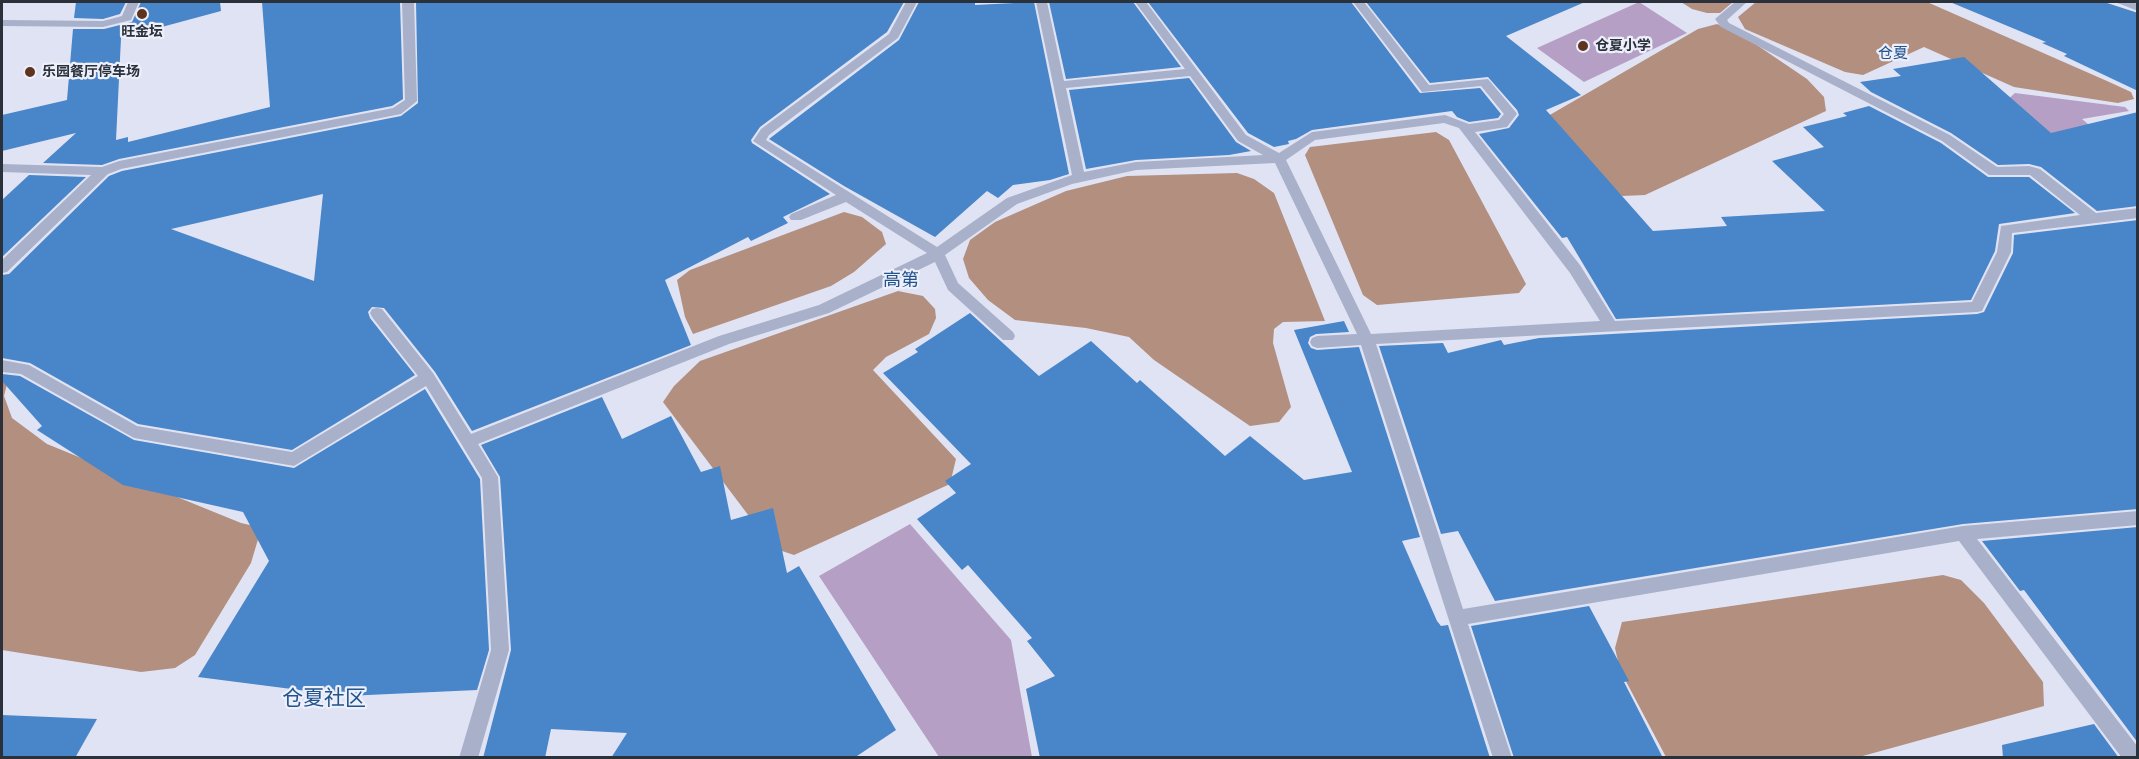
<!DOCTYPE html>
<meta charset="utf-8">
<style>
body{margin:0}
#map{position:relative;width:2139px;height:759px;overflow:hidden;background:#e0e3f4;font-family:"IBM Plex Sans",sans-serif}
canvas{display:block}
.frame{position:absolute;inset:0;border:3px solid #2a313a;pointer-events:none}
</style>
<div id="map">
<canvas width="2139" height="759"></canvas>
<div class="frame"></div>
</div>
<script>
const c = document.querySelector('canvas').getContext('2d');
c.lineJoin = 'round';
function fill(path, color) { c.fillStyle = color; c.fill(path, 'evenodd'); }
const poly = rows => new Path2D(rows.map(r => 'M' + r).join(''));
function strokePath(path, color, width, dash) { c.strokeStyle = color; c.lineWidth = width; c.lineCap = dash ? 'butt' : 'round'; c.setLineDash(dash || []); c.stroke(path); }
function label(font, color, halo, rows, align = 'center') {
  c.font = font + ' "IBM Plex Sans","Noto Sans SC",sans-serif'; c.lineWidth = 4.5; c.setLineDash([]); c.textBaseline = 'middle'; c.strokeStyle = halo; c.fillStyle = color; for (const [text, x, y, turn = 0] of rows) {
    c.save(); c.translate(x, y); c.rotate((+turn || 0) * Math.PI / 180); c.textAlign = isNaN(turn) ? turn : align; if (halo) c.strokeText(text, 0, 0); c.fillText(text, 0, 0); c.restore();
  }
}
const green = poly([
 [1639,2,1687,33,1584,82,1537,48],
 [2015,93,2125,107,2129,111,2082,119,2118,149,2077,159,2006,101],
 [910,524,1011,640,1032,757,939,757,819,576]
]);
const water = poly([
 [1681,2,1733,2,1720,13,1707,13,1692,9],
 [1756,2,1927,2,2107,81,2131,92,2134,99,2118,103,2014,87,1924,47,1863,75,1845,72,1745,29,1738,17],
 [1717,24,1742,35,1807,79,1824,97,1826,111,1645,195,1622,196,1551,129,1548,116,1698,29],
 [1436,132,1449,140,1526,284,1519,293,1377,305,1363,295,1305,155,1310,147],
 [1237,173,1254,179,1274,193,1325,321,1283,322,1274,329,1273,343,1291,407,1279,422,1250,426,1154,360,1129,337,1086,328,1015,320,988,300,969,278,963,259,970,240,995,222,1066,191,1127,176],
 [844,212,862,217,882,232,886,244,854,272,831,286,693,334,685,317,677,280,690,270],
 [898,291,923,296,935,309,936,318,929,334,886,357,873,370,956,459,950,484,794,555,773,548,663,402,674,386,700,361],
 [2,376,9,376,4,396,12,418,47,444,241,523,254,526,259,536,251,563,195,655,175,668,141,672,2,650],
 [1943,575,1961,580,1984,603,2043,682,2044,706,1859,757,1666,757,1620,670,1615,648,1622,622]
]);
const building = poly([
 [76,2,126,2,120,14,103,19,74,18],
 [141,2,220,2,221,11,121,38,116,140,128,137,128,142,270,107,262,2,400,2,403,99,392,106,119,159,102,165,43,163,76,133,2,151,2,115,67,100,73,29,104,29,132,22],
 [416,2,904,2,887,32,760,127,751,140,752,143,830,194,783,217,788,223,751,241,748,237,665,280,691,345,472,431,435,372,384,308,372,307,368,312,370,318,415,375,292,450,138,424,30,363,2,358,2,275,9,274,109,176,122,171,401,116,418,103],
 [323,194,314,281,171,229],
 [919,2,975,2,975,5,1034,2,1069,174,1050,180,1013,185,998,198,987,191,935,237,844,186,769,139,899,40],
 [1049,2,1133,2,1181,67,1066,79],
 [1148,2,1351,2,1420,93,1480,88,1501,114,1498,118,1469,122,1457,117,1452,111,1312,130,1296,139,1288,141,1289,144,1274,147,1248,133],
 [1366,2,1585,2,1506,36,1581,95,1546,110,1653,231,1727,226,1721,217,1825,211,1772,161,1824,147,1803,127,1847,116,1843,113,1869,106,1941,143,1988,177,2029,177,2075,213,1999,224,1995,251,1971,300,1616,319,1567,237,1562,238,1479,134,1509,128,1519,115,1517,110,1488,77,1430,83],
 [1950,2,2104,2,2138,13,2138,91,2064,56,2067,54,2042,43,2046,42],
 [1964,57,2051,133,2138,112,2138,206,2097,211,2041,167,2029,164,1998,165,1951,133,1871,92,1860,82,1901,76,1893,69],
 [1189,78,1236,142,1251,151,1229,155,1136,160,1086,169,1069,90],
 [29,175,86,177,2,257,2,200],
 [2138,220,2138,509,1963,524,1495,601,1458,531,1441,534,1379,346,1443,343,1448,353,1501,340,1504,345,1539,338,1977,314,1984,312,2013,253,2014,235],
 [970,313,1039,376,1091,341,1137,383,1140,380,1225,456,1250,436,1304,480,1352,472,1294,330,1344,321,1349,332,1316,334,1310,337,1308,343,1311,348,1317,350,1359,347,1420,537,1402,541,1437,621,1441,626,1448,625,1490,758,1040,758,1026,689,1055,676,1027,641,1032,638,968,565,962,570,917,519,956,493,945,481,971,464,883,373,918,352,915,349],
 [2,374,20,376,134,440,294,468,425,389,480,479,489,650,477,690,346,696,198,677,269,561,243,512,123,485,37,430,42,426,2,381],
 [602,397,622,439,671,416,701,472,720,466,731,520,773,508,787,573,799,566,896,730,854,758,611,758,627,733,551,729,545,758,483,758,511,650,500,477,481,445],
 [2138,527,2138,743,2024,590,2020,591,1982,541],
 [1589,606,1629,681,1624,682,1663,758,1514,758,1471,626],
 [2,715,97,719,75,758,2,758],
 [2094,724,2119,758,2003,758,2002,745]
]);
const service = poly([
 [128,2,139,2,131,20,103,27,2,26,2,20,103,21,122,16,128,2],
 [402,2,414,2,417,101,401,114,121,169,108,174,7,272,2,273,2,260,91,175,2,172,2,164,102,167,119,161,393,108,405,100,402,2],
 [906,2,917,2,898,38,769,135,766,140,937,247,1007,198,1072,175,1036,2,1047,2,1064,81,1185,69,1135,2,1146,2,1246,135,1279,153,1312,132,1445,115,1469,124,1499,120,1504,114,1481,86,1422,92,1353,2,1364,2,1429,85,1488,79,1515,111,1517,114,1507,127,1475,132,1580,265,1615,321,1972,302,1997,252,2001,226,2080,215,2030,175,1989,175,1942,141,1721,27,1715,19,1735,2,1747,2,1727,20,1729,23,1950,135,1997,167,2029,166,2040,169,2096,213,2138,208,2138,218,2012,233,2011,252,1982,311,1977,312,1376,344,1463,609,1963,526,2138,511,2138,525,1977,539,2138,747,2138,758,2122,758,1959,541,1468,624,1512,758,1493,758,1361,345,1317,348,1312,346,1310,342,1312,338,1317,336,1357,334,1275,163,1136,170,1072,184,1017,204,945,255,958,283,1013,332,1015,336,1013,340,1003,340,948,290,935,262,829,313,729,344,478,444,498,477,509,650,478,758,459,758,491,650,482,478,426,386,294,466,134,438,21,374,2,372,2,360,29,365,137,426,292,452,418,376,372,317,370,313,372,309,377,308,382,309,433,373,471,434,719,336,819,305,927,253,846,202,801,220,791,220,789,217,791,214,836,195,753,141,761,129,889,34,906,2],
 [1190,76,1238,141,1263,155,1136,162,1084,172,1066,88,1190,76],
 [1444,123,1459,128,1570,273,1600,321,1371,334,1286,160,1315,140,1444,123],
 [2115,2,2130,2,2138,4,2138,11,2115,2]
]);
const markers = [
 [142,14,6,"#5e341e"],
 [1583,46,6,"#5e341e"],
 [30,72,6,"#5e341e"]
];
const farPoinames = [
 ["旺金坛",142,32,"center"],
 ["仓夏小学",1595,46],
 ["乐园餐厅停车场",42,72]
];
const farQuarternames = [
 ["仓夏",1893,54]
];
const quarterNames = [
 ["高第",901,281]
];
const nearQuarternames = [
 ["仓夏社区",324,699]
];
fill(green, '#b69fc4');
fill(water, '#b28f7e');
fill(building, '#4885c9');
fill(service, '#a8b0ca');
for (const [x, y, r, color] of markers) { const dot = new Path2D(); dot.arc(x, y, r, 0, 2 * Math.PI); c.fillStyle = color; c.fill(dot); strokePath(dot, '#edeffb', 2); }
label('bold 14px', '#2a313a', '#edeffb', farPoinames, 'left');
label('15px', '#21548c', '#edeffb', farQuarternames);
label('18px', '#21548c', '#edeffb', quarterNames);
label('21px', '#21548c', '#edeffb', nearQuarternames);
</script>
